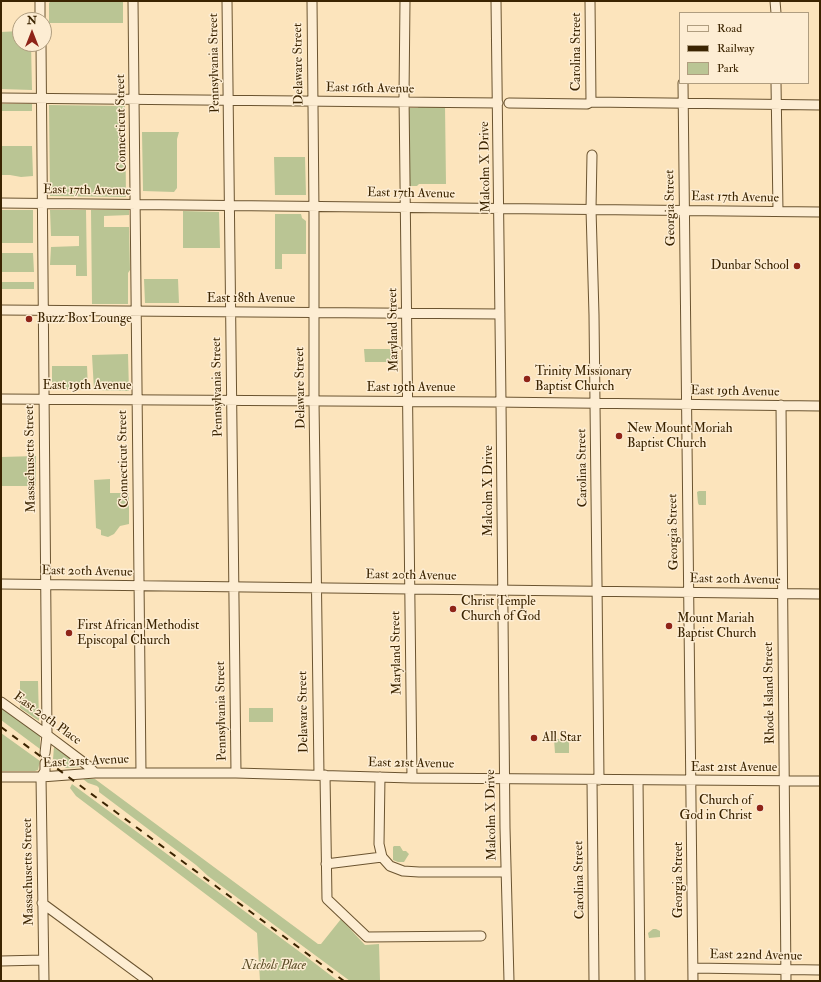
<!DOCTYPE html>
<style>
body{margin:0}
#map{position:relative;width:821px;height:982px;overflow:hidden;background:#fce4bc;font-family:"IM FELL Double Pica",serif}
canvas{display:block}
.frame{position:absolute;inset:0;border:2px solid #3b2401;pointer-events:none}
.legend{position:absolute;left:679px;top:12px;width:130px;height:72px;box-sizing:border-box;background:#fdedd3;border:1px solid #af9d7f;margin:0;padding:5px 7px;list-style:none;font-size:12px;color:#3b2401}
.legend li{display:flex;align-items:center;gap:8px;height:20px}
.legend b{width:20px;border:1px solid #af9d7f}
.north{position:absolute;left:12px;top:12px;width:40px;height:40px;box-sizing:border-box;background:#fdedd3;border:1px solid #af9d7f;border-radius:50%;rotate:0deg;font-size:11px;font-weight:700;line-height:16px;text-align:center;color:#3b2401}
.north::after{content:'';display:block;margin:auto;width:14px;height:18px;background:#8f2418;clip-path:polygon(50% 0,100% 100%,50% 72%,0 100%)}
</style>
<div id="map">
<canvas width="821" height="982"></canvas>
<div class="frame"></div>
<ul class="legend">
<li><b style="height:5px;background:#fdedd3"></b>Road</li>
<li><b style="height:5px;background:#3b2401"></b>Railway</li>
<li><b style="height:11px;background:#bac594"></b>Park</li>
</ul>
<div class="north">N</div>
</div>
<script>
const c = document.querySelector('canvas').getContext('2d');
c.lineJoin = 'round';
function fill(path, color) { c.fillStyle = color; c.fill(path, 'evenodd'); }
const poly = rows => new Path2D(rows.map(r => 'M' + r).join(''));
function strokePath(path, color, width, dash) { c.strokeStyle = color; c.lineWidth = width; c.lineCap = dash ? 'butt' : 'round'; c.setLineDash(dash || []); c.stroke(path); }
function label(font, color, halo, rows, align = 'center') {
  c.font = font + ' "IM FELL Double Pica",serif'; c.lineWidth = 3; c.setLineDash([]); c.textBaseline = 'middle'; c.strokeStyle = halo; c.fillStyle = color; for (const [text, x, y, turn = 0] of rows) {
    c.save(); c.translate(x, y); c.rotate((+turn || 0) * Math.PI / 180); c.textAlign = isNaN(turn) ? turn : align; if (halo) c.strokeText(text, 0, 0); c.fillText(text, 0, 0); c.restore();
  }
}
const green = poly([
 [51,1,123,1,123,23,49,23,49,3],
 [20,31,20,44,31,44,32,90,1,89,1,32],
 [1,104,32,104,32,111,1,111],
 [49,105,125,106,126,197,50,196],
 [419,106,445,106,446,184,419,184,417,186,409,186,408,108,418,108],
 [142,132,179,132,177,139,177,188,174,192,143,191],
 [1,146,32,146,33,176,21,177,10,175,1,175],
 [274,157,305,157,306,195,275,195],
 [1,210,33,210,33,243,1,243],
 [50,210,86,210,87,276,76,276,76,265,50,265,51,247,79,246,79,236,51,236],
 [91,210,129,210,129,215,104,216,104,227,129,227,130,270,128,273,128,304,92,304],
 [183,211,219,212,220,248,183,248],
 [275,214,301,214,302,218,306,221,306,254,282,254,282,269,275,269],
 [1,253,33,253,34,272,1,272],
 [144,279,178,279,179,303,145,303],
 [1,282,34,282,34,289,1,289],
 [364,349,398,349,399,362,365,362],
 [128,354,129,391,94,390,92,355],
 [52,366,87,366,88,390,52,390],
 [36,456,36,486,1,486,1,457],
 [110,479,110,493,129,493,129,524,120,526,114,534,108,537,101,535,101,530,96,528,94,480],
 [699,491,706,491,706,505,699,505,698,503,697,492],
 [20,681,38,681,39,721,20,708],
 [1,707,40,736,40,749,1,720],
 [249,708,273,708,273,722,249,722],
 [1,733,40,761,38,770,35,771,1,771],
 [554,739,569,739,569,753,555,753],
 [54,747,80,766,81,767,66,768,53,759],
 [83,779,95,779,318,944,321,944,341,919,365,945,379,944,380,980,414,981,350,981,208,876,196,865,99,792,99,788,97,786,88,783],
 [72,784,304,955,338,981,260,981,257,933,76,796,70,788],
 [394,846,400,846,403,851,406,851,409,854,404,862,398,862,393,860,393,847],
 [653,929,656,929,660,931,660,937,649,938,648,933]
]);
const minor = poly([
 [40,1,40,20],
 [133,1,141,773],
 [227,1,236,773],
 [312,1,314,212,314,401,319,775],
 [405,1,404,96,412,778],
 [496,1,501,402,505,828,509,981],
 [590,1,591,102],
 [775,1,776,13],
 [41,44,47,735,45,753],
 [683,83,693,981],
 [776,83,778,211],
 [1,98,498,103],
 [509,103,587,104,591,102,820,105],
 [592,155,591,209,594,315,597,583,599,780],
 [1,203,820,212],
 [1,310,500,314],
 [1,399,493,402,820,406],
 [781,405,786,981],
 [1,584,820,594],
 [1,702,47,735,87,765,95,773],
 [325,775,327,899,367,937,481,936],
 [1,777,41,777,95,773,236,773,412,778,820,781],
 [380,777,379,844,382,857,390,866,403,871,419,872,506,872],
 [592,780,594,981],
 [638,780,640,981],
 [326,864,382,857],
 [42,903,148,981],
 [1,961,43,960],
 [693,968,820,970],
 [44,981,41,777,45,771,45,763]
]);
const rail = poly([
 [1,727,344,981]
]);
const markers = [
 [797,266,4,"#8f2418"],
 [29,319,4,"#8f2418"],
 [527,379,4,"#8f2418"],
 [619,436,4,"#8f2418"],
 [453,609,4,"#8f2418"],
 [669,626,4,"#8f2418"],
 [69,633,4,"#8f2418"],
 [534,738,4,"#8f2418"],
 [760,808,4,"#8f2418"]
];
const streetNames = [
 ["Carolina Street",577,52,-90],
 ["Pennsylvania Street",215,63,-91],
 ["Delaware Street",299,64,-91],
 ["East 16th Avenue",370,89,1],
 ["Connecticut Street",122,123,-91],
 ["Malcolm X Drive",486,167,-91],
 ["East 17th Avenue",87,191,1],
 ["East 17th Avenue",411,194,1],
 ["East 17th Avenue",735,198,1],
 ["Georgia Street",671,208,-91],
 ["East 18th Avenue",251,299],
 ["Maryland Street",394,330,-91],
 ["East 19th Avenue",87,386],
 ["Pennsylvania Street",218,387,-91],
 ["Delaware Street",301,388,-91],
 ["East 19th Avenue",411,388],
 ["East 19th Avenue",735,392,1],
 ["Massachusetts Street",31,459,-91],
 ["Connecticut Street",124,459,-91],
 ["Carolina Street",583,468,-91],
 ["Malcolm X Drive",489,491,-90],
 ["Georgia Street",674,532,-91],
 ["East 20th Avenue",87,572,1],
 ["East 20th Avenue",411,576,1],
 ["East 20th Avenue",735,580,1],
 ["Maryland Street",397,653,-91],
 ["Rhode Island Street",770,693,-91],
 ["Pennsylvania Street",222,711,-91],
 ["Delaware Street",304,712,-91],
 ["East 20th Place",47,719,36],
 ["East 21st Avenue",86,762,-3],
 ["East 21st Avenue",411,764,1],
 ["East 21st Avenue",734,768],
 ["Malcolm X Drive",492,815,-91],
 ["Massachusetts Street",29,872,-91],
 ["Carolina Street",580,880,-91],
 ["Georgia Street",679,880,-90],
 ["East 22nd Avenue",756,956,1]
];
const poiNames = [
 ["Dunbar School",789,266,"right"],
 ["Buzz Box Lounge",37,319],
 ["Trinity Missionary",535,372],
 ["Baptist Church",535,387],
 ["New Mount Moriah",627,429],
 ["Baptist Church",627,444],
 ["Christ Temple",461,602],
 ["Church of God",461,617],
 ["Mount Mariah",677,619],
 ["Baptist Church",677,634],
 ["First African Methodist",77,626],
 ["Episcopal Church",77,641],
 ["All Star",542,738],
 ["Church of",752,801,"right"],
 ["God in Christ",752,816,"right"]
];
const parkNames = [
 ["Nichols Place",274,966]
];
fill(green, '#bac594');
strokePath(minor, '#6b5430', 11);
strokePath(minor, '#fdedd3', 9);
strokePath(rail, '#3b2401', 2, [7, 7]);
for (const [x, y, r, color] of markers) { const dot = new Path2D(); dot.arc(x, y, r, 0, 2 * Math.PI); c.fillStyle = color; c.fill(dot); strokePath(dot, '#fdedd3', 1.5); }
label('13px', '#3b2401', '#fdedd3', streetNames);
label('13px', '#3b2401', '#fdedd3', poiNames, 'left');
label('italic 13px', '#5b4c26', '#fdedd3', parkNames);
</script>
